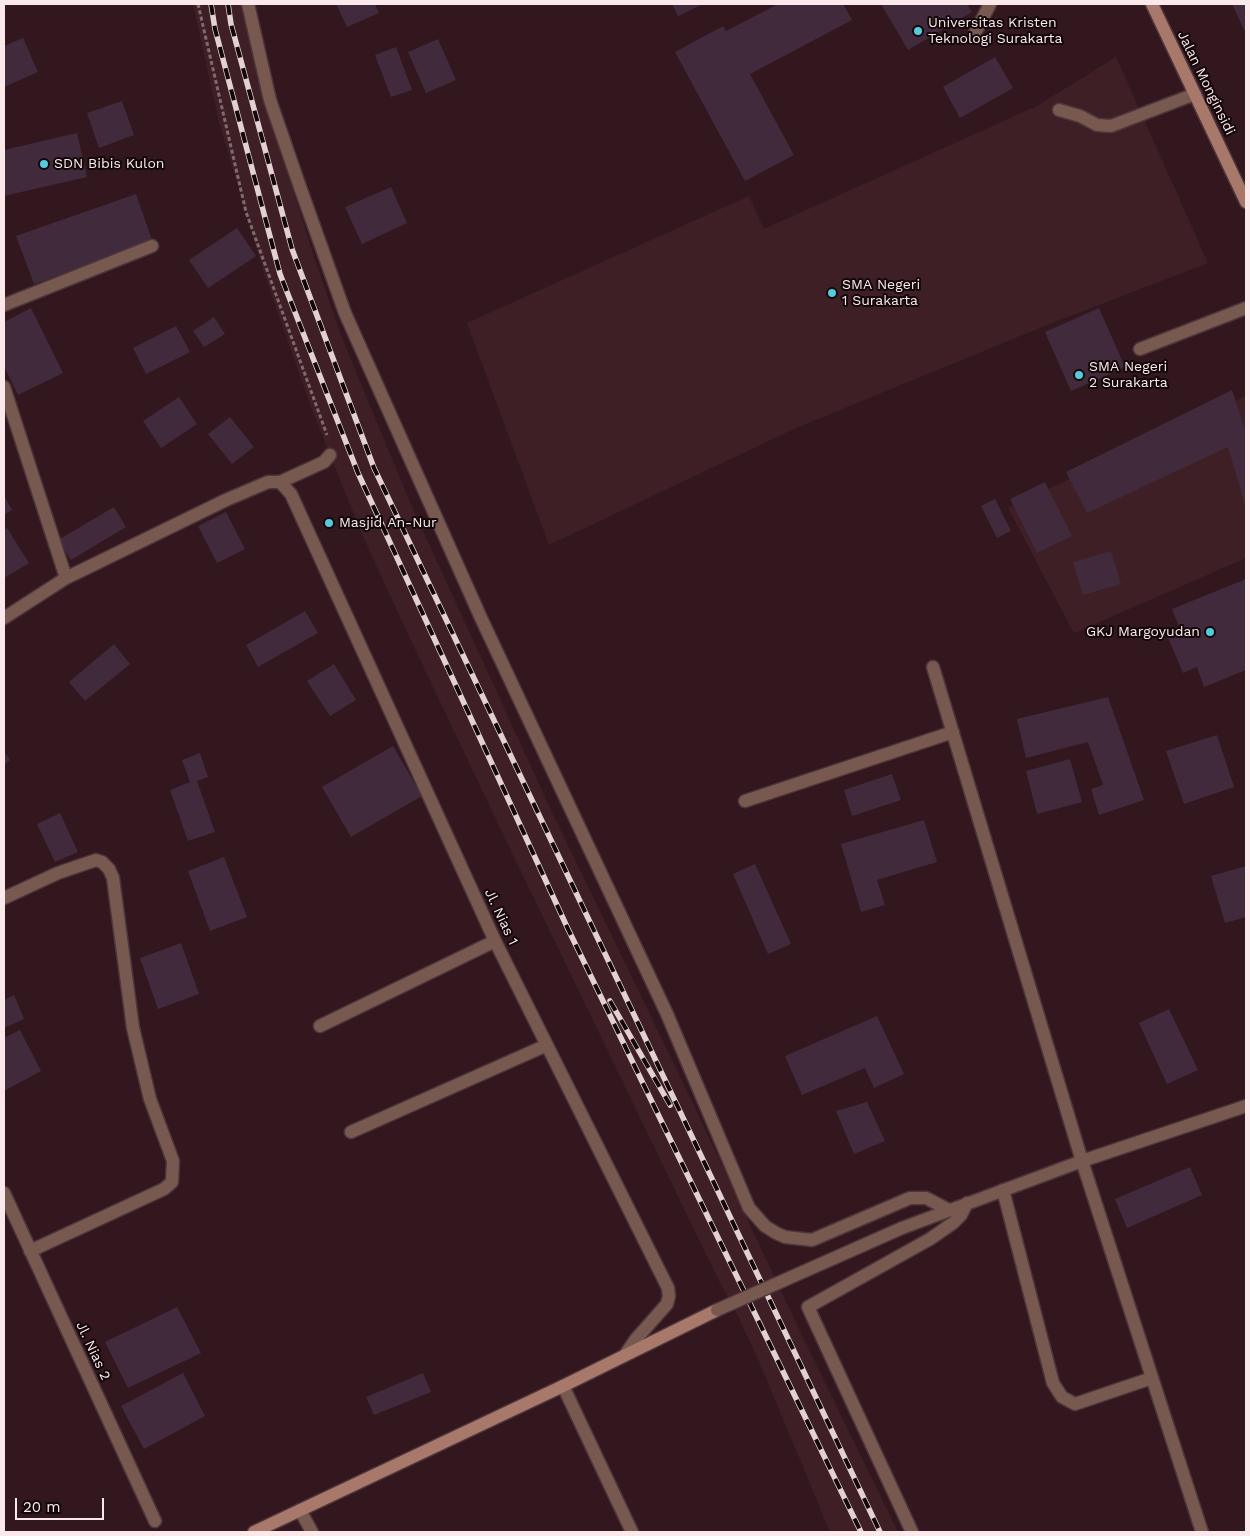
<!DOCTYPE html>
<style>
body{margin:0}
#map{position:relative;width:1250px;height:1536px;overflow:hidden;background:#32181e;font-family:"Work Sans",sans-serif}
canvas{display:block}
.frame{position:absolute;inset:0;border:5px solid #fbe8eb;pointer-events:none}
.scale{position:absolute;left:15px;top:1498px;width:89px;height:22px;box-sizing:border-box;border:2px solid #fbe8eb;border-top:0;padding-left:6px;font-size:15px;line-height:18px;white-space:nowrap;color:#fbe8eb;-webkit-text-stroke:4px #120709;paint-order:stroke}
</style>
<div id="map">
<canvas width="1250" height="1536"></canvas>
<div class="frame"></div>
<div class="scale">20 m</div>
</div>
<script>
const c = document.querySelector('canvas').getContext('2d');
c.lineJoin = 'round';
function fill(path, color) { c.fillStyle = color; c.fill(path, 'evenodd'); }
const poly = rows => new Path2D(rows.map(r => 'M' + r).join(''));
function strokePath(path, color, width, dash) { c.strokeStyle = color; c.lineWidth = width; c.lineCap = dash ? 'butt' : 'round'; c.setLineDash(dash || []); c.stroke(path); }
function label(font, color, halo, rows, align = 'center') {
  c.font = font + ' "Work Sans",sans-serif'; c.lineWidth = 4; c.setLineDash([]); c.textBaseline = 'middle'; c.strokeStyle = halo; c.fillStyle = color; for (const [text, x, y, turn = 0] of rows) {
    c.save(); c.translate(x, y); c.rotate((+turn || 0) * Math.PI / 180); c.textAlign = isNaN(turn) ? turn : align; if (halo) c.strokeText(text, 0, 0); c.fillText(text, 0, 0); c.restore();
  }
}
const built = poly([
 [193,4,244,4,271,120,315,260,342,338,412,507,550,808,686,1089,797,1325,898,1532,830,1532,763,1371,739,1318,718,1279,501,830,406,630,362,534,311,407,265,276,219,122],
 [1116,57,1208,263,1047,325,796,428,549,545,467,323,749,196,764,229,1037,106],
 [1246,396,1246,558,1074,633,1008,508]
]);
const building = poly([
 [336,4,375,4,379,13,347,27],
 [672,4,703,4,678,16],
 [778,4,843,4,852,20,750,74,794,155,745,181,675,52,723,26,726,31],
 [881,4,967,4,972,12,908,50],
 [1232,4,1246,4,1246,34],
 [23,38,38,72,4,87,4,46],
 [438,39,456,80,426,93,408,52],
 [396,47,412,90,391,97,375,55],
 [995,57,1013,88,960,118,943,87],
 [122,101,134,135,99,148,87,113],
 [77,133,87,177,4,196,4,150],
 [391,187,407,223,362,244,345,207],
 [136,194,153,243,34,284,16,236],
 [237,228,256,256,208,288,189,260],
 [31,308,63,373,18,395,4,366,4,322],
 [1099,308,1125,367,1071,391,1045,332],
 [214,317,225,334,204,347,193,331],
 [176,326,190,352,146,374,133,348],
 [1232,390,1246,433,1246,508,1228,447,1087,513,1066,472],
 [179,397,197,424,161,448,143,421],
 [230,417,254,447,232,464,208,434],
 [1045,482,1072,536,1037,553,1010,499],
 [4,495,12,510,4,515],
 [995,499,1011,531,997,538,981,506],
 [114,507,126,527,71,560,58,540],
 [226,512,245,549,217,563,198,526],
 [7,528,29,563,4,578,4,530],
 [1111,551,1121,584,1083,595,1073,562],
 [1246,579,1246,670,1204,687,1197,667,1183,673,1167,635,1180,629,1172,609],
 [305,611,318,633,258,667,246,645],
 [114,644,130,664,85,701,69,682],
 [334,664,356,700,330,716,307,681],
 [1108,697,1144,800,1099,815,1091,789,1103,785,1088,742,1026,758,1017,719],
 [1217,735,1234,787,1184,804,1166,751],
 [393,746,422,796,351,837,322,787],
 [4,751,10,760,4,765],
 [200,753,208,777,197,781,215,832,188,841,170,790,190,782,182,760],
 [1070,759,1082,802,1037,814,1026,771],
 [892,774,901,800,852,816,844,790],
 [60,813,78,852,55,862,37,824],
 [924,820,937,862,877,880,885,905,861,912,841,844],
 [224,857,247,917,210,931,188,871],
 [755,864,791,944,768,954,733,874],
 [1246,866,1246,917,1225,923,1211,876],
 [181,943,199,994,158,1009,140,958],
 [14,995,24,1019,4,1028,4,1000],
 [1169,1009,1198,1070,1167,1084,1139,1023],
 [877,1016,904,1074,874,1088,865,1068,802,1095,785,1056],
 [20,1030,41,1071,4,1091,4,1038],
 [867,1102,885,1141,854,1154,836,1111],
 [1190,1167,1202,1195,1127,1228,1115,1199],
 [177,1307,201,1353,128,1388,105,1342],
 [183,1373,205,1416,144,1449,121,1406],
 [423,1373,431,1392,374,1415,366,1397]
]);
const path = poly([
 [198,4,246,212,327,435]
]);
const service = poly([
 [975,33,990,4],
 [1059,110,1080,116,1097,125,1111,126,1195,94],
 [1140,349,1246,308],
 [1003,1190,1053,1383,1062,1397,1075,1404,1152,1378]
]);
const minor = poly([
 [248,4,270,100,300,187,345,313,481,618,667,1014,749,1208,765,1226,776,1233,785,1237,812,1240,910,1198,926,1198,949,1210],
 [4,305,152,246],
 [4,387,66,578],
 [280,482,291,494,495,941,668,1288,669,1296,667,1304,636,1339,625,1355],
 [4,618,66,578,226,500,268,482,280,482,324,462,330,455],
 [933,667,1082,1161,1202,1532],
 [745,801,953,732],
 [4,898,58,873,96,860,102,862,109,869,113,878,133,1028,150,1099,173,1161,172,1182,164,1189,30,1251],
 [320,1026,495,941],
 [351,1132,547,1045],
 [4,1193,155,1521],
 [902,1228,1082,1161,1246,1106],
 [563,1386,632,1532],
 [300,1510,312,1532],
 [912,1532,808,1307,930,1239,953,1223,961,1215,967,1203]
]);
const secondary = poly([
 [1152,4,1246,202],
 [254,1532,563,1386,717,1310]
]);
const rail = poly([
 [211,4,215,29,280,274,358,473,568,929,861,1532],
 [228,4,231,24,292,249,374,468,880,1532],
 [610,1001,670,1105]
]);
const minorBridge = poly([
 [717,1310,902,1228]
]);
const markers = [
 [918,31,5,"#53cbda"],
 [44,164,5,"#53cbda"],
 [832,293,5,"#53cbda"],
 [1079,375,5,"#53cbda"],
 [329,523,5,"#53cbda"],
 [1210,632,5,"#53cbda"]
];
const poiNames = [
 ["Universitas Kristen",928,23],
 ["Teknologi Surakarta",928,39],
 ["SDN Bibis Kulon",54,164],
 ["SMA Negeri",842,285],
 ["1 Surakarta",842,301],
 ["SMA Negeri",1089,367],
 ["2 Surakarta",1089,383],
 ["Masjid An-Nur",339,523],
 ["GKJ Margoyudan",1200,632,"right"]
];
const streetNames = [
 ["Jalan Monginsidi",1206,83,64],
 ["Jl. Nias 1",501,917,65],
 ["Jl. Nias 2",93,1351,65]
];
fill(built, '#3f1f26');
fill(building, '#402a3b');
strokePath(service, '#4e353b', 15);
strokePath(minor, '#4e353b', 15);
strokePath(secondary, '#4e353b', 15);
strokePath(path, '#816a6f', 3, [4, 2.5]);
strokePath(service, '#775950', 12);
strokePath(minor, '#775950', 12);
strokePath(secondary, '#a8786a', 12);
strokePath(rail, '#e3d0d3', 5.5);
strokePath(rail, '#120709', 4, [11]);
strokePath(minorBridge, '#4e353b', 15, []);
strokePath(minorBridge, '#775950', 12);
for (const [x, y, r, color] of markers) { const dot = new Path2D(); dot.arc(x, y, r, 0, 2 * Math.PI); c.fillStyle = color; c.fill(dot); strokePath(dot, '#120709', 2); }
label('14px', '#fbe8eb', '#120709', poiNames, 'left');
label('14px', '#fbe8eb', '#120709', streetNames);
</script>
